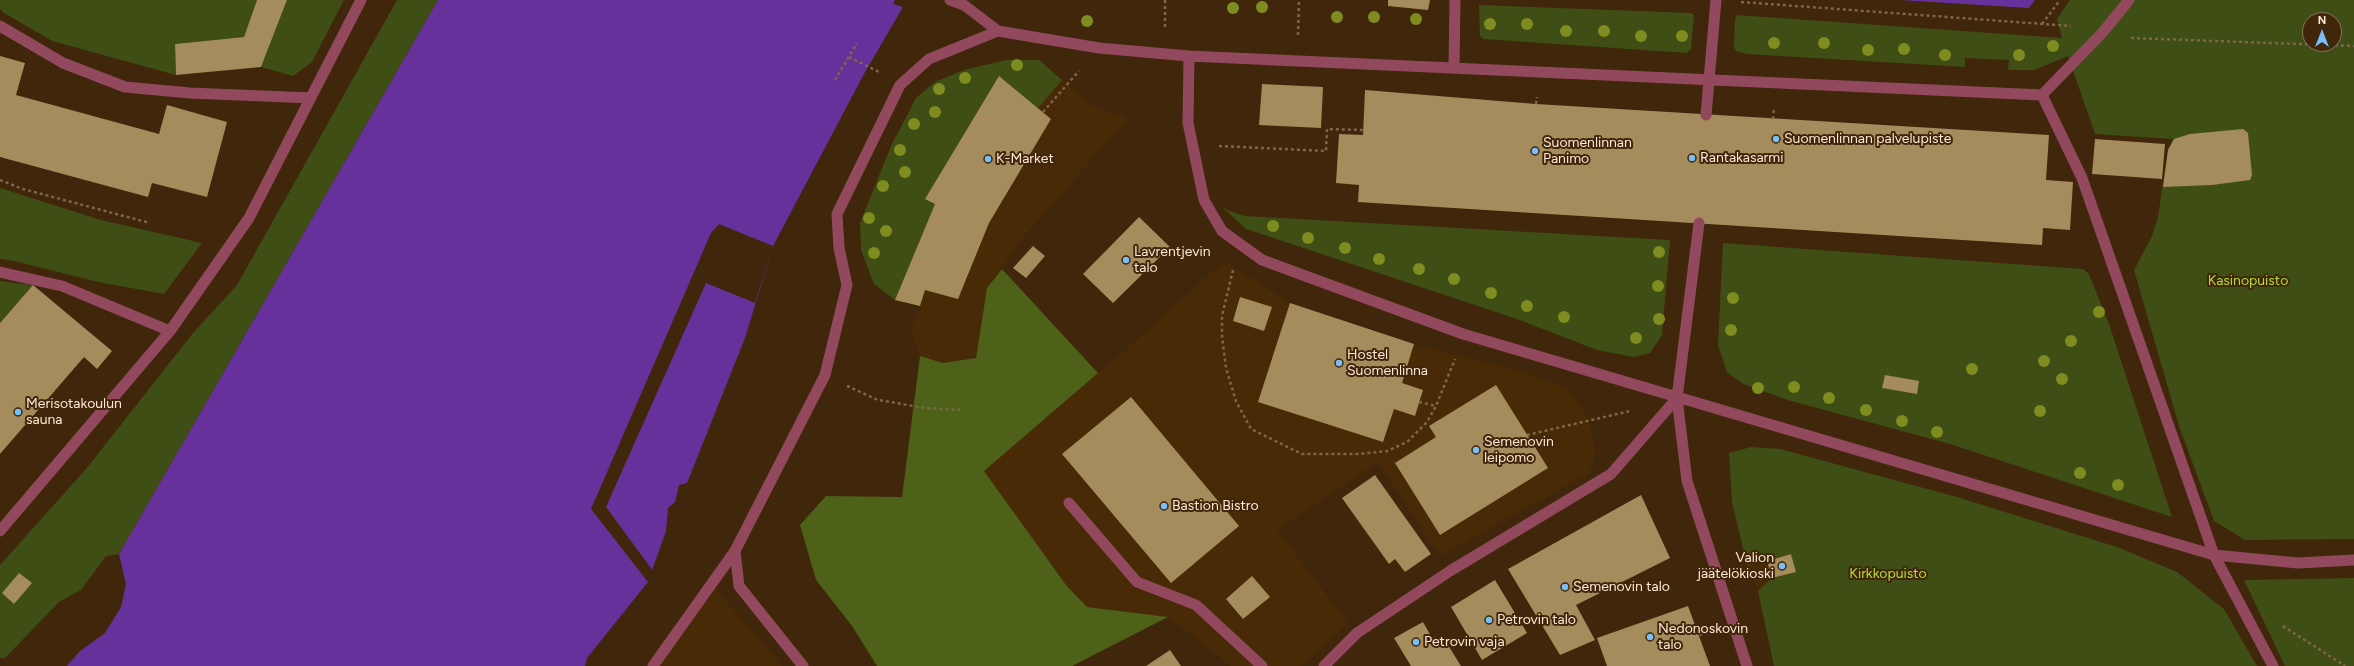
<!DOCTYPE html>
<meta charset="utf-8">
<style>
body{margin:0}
#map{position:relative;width:2354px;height:666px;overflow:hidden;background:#40260a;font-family:Figtree,sans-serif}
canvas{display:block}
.north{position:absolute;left:2302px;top:12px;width:40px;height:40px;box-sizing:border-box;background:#40260a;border:1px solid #8c745b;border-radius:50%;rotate:0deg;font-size:11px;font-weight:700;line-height:16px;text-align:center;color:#fee8d5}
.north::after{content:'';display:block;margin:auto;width:14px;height:18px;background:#78bff8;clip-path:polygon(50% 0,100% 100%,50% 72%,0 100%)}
</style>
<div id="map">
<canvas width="2354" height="666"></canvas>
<div class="north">N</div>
</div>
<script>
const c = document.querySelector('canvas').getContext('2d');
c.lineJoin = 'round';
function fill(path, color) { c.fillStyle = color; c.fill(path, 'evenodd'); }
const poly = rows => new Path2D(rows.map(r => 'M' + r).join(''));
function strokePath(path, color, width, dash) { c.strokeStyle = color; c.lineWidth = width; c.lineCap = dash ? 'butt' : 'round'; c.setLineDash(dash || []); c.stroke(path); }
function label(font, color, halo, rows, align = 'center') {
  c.font = font + ' Figtree,sans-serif'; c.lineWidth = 4; c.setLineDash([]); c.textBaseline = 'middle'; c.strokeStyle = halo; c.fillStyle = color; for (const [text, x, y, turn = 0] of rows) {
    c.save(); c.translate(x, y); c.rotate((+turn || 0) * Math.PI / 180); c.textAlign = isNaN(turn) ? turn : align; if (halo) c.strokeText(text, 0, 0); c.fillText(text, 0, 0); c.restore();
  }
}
const built = poly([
 [1006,60,1039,60,1093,106,1128,118,1021,240,987,288,976,358,943,363,920,356,911,329,920,306,895,300,874,284,861,250,860,223,891,146,916,98,935,82,964,70],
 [1224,261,1290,303,1414,344,1530,374,1566,388,1588,416,1595,447,1594,461,1589,473,1440,556,1378,462,1277,530,1348,623,1301,666,1231,666,1168,617,1087,607,1066,585,983,471,1123,352],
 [1794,546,1802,578,1758,591,1747,565],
 [716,589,774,657,783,666,659,666]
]);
const green = poly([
 [0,0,257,0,244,37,175,44,176,75,52,41,4,13,0,9],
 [287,0,344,0,312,62,293,76,261,67],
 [397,0,438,0,119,554,106,556,81,590,59,602,5,658,0,658,0,565,86,469,193,333,237,285],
 [2070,0,2354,0,2354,539,2245,540,2214,521,2179,426,2134,270,2152,236,2158,217,2168,150,2173,139,2095,134,2068,56,2034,70,2008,70,2009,60,1965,58,1965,67,1747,54,1736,51,1734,48,1735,19,1737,15,2062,38,2057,19],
 [2310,20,2334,20,2334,44,2310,44],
 [1479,5,1691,13,1694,15,1691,49,1687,53,1483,39,1480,36],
 [1006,60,1039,60,1062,80,1038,108,999,76,926,198,935,204,895,300,874,284,861,250,860,223,891,146,916,98,935,82,964,70],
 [0,188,101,220,202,243,164,294,98,282,14,261,0,259],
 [1220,205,1229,211,1245,216,1670,240,1662,335,1650,353,1634,357,1597,350,1517,319,1246,229],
 [1723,243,2083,269,2089,274,2109,324,2172,517,1950,444,1791,401,1743,384,1727,372,1718,345],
 [0,281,33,285,0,323],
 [1751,447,1780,449,1957,497,2120,548,2177,572,2224,609,2257,666,1774,666,1758,591,1772,578,1796,572,1791,554,1747,565,1732,502,1729,453],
 [2354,578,2354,666,2285,666,2244,580]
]);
const forest = poly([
 [1002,269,1098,373,984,471,1066,585,1087,607,1168,617,1072,666,877,666,852,626,816,580,800,525,826,496,902,497,920,356,943,363,976,358,987,288]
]);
const water = poly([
 [438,0,895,0,893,4,903,7,864,74,773,246,745,338,687,483,679,485,675,502,668,508,666,531,648,582,587,658,585,666,67,666,80,651,105,633,121,607,126,584,119,554],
 [1900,0,2035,0,2029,8]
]);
const pier = poly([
 [719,224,773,246,755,303,706,283,606,507,653,571,648,582,591,509,711,233]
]);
const building = poly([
 [257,0,287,0,261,67,176,75,175,44,244,37],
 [1388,0,1430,0,1428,10,1388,6],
 [0,56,25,63,16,95,159,134,167,105,227,122,207,197,152,183,148,197,0,157],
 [999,76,1051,119,989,223,958,299,925,290,920,306,895,300,935,204,925,199],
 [1262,84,1323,87,1321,128,1259,125],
 [1365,90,1536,104,2049,135,2046,180,2073,182,2070,230,2043,228,2042,245,1358,202,1359,185,1336,183,1339,134,1363,135],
 [2243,129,2248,133,2252,175,2250,180,2212,185,2163,187,2168,150,2174,139,2190,134],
 [2095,139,2165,144,2162,179,2092,174],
 [1139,217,1170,247,1113,303,1083,274],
 [1033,246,1045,256,1026,278,1013,268],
 [33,285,112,351,97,369,84,357,0,454,0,323],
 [1240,297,1272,307,1264,331,1233,321],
 [1290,303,1414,344,1402,383,1423,390,1415,416,1394,409,1383,442,1258,402],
 [1885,375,1919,381,1917,394,1882,388],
 [1496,385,1548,468,1440,535,1395,463,1436,437,1429,426],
 [1131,397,1239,526,1171,583,1062,454],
 [1375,475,1431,554,1405,572,1395,559,1389,564,1342,498],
 [1641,495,1670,558,1576,605,1595,640,1560,655,1508,569],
 [1791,554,1796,572,1772,578,1767,561],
 [19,573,32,583,14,604,2,593],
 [1252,576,1270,597,1243,619,1226,599],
 [1495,580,1527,633,1482,660,1451,607],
 [1688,606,1710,666,1607,666,1597,638],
 [1423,622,1436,645,1445,640,1461,666,1411,666,1394,638],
 [1170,650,1181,666,1146,666]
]);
const path = poly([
 [1741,2,2071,26],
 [2042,24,2060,0],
 [1165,27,1165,0],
 [1298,35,1299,0],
 [2131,38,2354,46],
 [849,57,879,72],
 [835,80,857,43],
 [1536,104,1537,97],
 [1043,112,1079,71],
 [1773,119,1774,108],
 [1219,146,1326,151,1327,129,1363,130],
 [0,180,23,189,150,223],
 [1233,270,1222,316,1222,336,1226,368,1236,401,1251,429,1302,454,1359,454,1387,451,1407,442,1427,422,1436,406,1455,359],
 [847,386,878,400,925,408,961,410],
 [1419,402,1436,406],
 [1527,435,1630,411],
 [2283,626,2345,666],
 [1699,635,1710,632]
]);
const service = poly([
 [950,0,964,5,998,31,1099,48,1189,56,1188,123,1204,200,1222,231,1262,260,1463,334,2214,555,2298,563,2354,560],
 [0,26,63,63,125,87,190,93,311,98],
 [1189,56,2042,95,2103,32,2129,0],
 [1454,68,1455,0],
 [2042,95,2082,178,2214,555,2273,666],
 [1706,115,1716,0],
 [1699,223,1677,398,1687,481,1747,666],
 [0,272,62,286,170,331],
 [1069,503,1137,582,1196,605,1262,666],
 [0,531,170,331,249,218,361,0],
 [653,666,735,551],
 [803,666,739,586,735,551,825,375,847,285,839,248,837,214,900,85,929,59,998,31],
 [1324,666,1357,633,1450,571,1611,474,1677,398]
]);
const trees = [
 [1262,7],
 [1233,8],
 [1337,17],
 [1374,17],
 [1416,19],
 [1087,21],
 [1490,24],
 [1527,24],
 [1566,31],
 [1604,31],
 [1641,36],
 [1682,36],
 [1774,43],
 [1824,43],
 [2053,46],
 [1904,49],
 [1868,50],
 [1945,55],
 [2019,55],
 [1017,65],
 [965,78],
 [939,89],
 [935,112],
 [914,124],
 [900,150],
 [905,172],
 [883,186],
 [869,218],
 [1273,226],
 [886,231],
 [1308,238],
 [1345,248],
 [1659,252],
 [874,253],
 [1379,259],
 [1419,269],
 [1454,279],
 [1658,286],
 [1491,293],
 [1733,298],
 [1527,306],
 [2099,312],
 [1564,317],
 [1659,319],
 [1731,330],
 [1636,338],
 [2071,341],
 [2044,361],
 [1972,369],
 [2062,379],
 [1794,387],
 [1758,388],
 [1829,398],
 [1866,410],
 [2040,411],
 [1902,421],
 [1937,432],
 [2080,473],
 [2118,485]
];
const markers = [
 [1776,139,4,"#78bff8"],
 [1535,151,4,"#78bff8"],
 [1692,158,4,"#78bff8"],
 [988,159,4,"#78bff8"],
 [1126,260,4,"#78bff8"],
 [1339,363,4,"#78bff8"],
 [18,412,4,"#78bff8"],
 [1476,450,4,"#78bff8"],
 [1164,506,4,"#78bff8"],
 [1782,566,4,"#78bff8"],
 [1565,587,4,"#78bff8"],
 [1489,620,4,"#78bff8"],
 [1650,637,4,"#78bff8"],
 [1416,642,4,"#78bff8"]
];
const poiNames = [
 ["Suomenlinnan palvelupiste",1784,139],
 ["Suomenlinnan",1543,143],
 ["Panimo",1543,159],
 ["Rantakasarmi",1700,158],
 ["K-Market",996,159],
 ["Lavrentjevin",1134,252],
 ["talo",1134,268],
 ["Hostel",1347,355],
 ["Suomenlinna",1347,371],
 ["Merisotakoulun",26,404],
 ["sauna",26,420],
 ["Semenovin",1484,442],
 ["leipomo",1484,458],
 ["Bastion Bistro",1172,506],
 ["Valion",1774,558,"right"],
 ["jäätelökioski",1774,574,"right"],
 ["Semenovin talo",1573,587],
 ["Petrovin talo",1497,620],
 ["Nedonoskovin",1658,629],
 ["talo",1658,645],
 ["Petrovin vaja",1424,642]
];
const parkNames = [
 ["Kasinopuisto",2248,281],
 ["Kirkkopuisto",1888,574]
];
fill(built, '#482a07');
fill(green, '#3e4e14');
fill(forest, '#4d6119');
fill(water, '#67319b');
fill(pier, '#40260a');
fill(building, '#a48c5c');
strokePath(path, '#7e654c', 2.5, [3, 3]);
strokePath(service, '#92495d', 11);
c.fillStyle = '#7f8c1f';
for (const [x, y] of trees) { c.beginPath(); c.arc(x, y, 6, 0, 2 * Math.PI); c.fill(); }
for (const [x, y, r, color] of markers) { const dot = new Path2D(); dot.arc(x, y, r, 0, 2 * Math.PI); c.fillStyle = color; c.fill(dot); strokePath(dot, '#40260a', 1.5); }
label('14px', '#fee8d5', '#40260a', poiNames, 'left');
label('14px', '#b2e031', '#40260a', parkNames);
</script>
